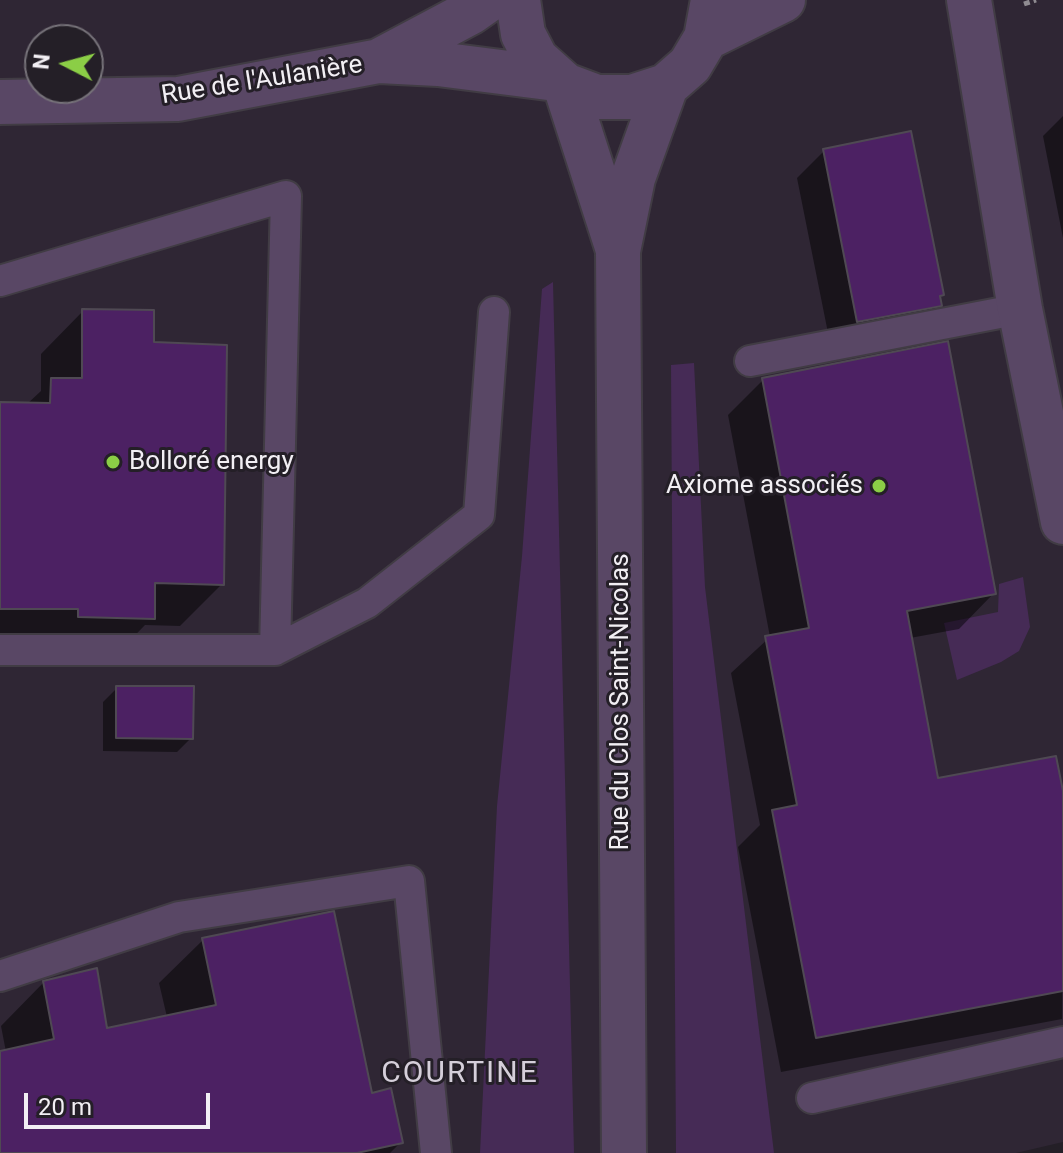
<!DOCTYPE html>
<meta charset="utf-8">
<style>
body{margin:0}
#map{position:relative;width:1063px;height:1153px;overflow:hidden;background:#241f27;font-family:Roboto,sans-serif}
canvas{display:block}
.north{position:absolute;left:24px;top:24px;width:80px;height:80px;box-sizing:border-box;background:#241f27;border:2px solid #767279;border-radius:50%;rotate:276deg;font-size:22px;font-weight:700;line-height:32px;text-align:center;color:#f2eff4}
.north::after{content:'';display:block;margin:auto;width:28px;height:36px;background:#8bce46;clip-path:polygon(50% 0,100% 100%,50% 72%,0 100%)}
.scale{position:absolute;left:24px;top:1093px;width:186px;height:36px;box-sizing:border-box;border:4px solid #f2eff4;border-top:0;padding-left:10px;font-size:24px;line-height:28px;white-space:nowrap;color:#f2eff4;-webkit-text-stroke:6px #241f27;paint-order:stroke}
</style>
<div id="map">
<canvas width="1063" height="1153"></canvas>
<div class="north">N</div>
<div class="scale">20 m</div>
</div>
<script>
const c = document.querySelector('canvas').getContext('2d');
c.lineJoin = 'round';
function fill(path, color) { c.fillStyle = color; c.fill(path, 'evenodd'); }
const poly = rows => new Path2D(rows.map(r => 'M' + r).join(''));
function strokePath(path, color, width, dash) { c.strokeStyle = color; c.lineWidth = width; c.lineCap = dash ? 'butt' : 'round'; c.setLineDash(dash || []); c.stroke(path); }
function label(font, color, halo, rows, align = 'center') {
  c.font = font + ' Roboto,sans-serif'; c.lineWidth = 6; c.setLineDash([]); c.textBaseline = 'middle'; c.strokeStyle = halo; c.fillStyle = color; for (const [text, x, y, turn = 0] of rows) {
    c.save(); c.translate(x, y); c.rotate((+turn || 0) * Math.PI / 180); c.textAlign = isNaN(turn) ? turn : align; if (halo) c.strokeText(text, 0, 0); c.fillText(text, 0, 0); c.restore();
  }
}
const built = poly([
 [0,0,1063,0,1063,1142,1016,1153,0,1153],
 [40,40,88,40,88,88,40,88]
]);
const green = poly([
 [553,282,574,1153,480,1153,497,806,522,556,542,289],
 [694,363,705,587,774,1153,676,1153,671,365],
 [1023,577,1030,627,1019,651,1001,662,957,680,944,623,998,612,999,584]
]);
const shadow = poly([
 [1063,116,1063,238,1043,136],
 [824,151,942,295,938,298,939,305,912,332,831,348,797,178],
 [83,311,152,344,222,584,180,626,145,625,111,660,0,650,0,404,27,404,41,391,41,354],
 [763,380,994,593,959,629,910,638,937,780,1063,802,1062,1019,781,1072,738,847,760,825,731,673,770,637,728,415],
 [117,688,191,738,177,752,103,751,103,702],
 [203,940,370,1096,401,1142,390,1153,0,1153,0,1053,6,1052,1,1026,44,982,105,1030,167,1017,159,983]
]);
const building = poly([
 [911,131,944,295,940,296,942,306,857,322,823,149,911,131],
 [82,309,154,310,154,342,227,345,224,585,155,583,155,619,78,617,78,609,0,609,0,402,50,403,51,378,82,378,82,309],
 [948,341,996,594,907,611,938,778,1056,756,1063,791,1063,991,816,1038,772,810,797,805,765,636,809,628,762,378,948,341],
 [116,686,194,686,193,739,116,738,116,686],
 [334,911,372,1093,391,1088,403,1143,357,1153,0,1153,0,1051,54,1039,43,981,97,968,107,1028,216,1005,202,938,334,911]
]);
const path = poly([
 [1024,4,1036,0]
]);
const service = poly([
 [0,281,286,196,275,650,0,650],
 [750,361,1020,309],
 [275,650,367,603,479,515,494,312],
 [0,976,179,917,409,881,436,1153],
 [812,1098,1063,1042]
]);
const minor = poly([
 [518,0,523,34,536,59,565,85,597,97,632,97,666,86,690,65,706,38,713,0],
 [969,0,1020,309,1063,522],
 [706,38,783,0],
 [379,61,471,12,488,0],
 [565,85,618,250],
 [0,102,178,99,379,61,438,64,556,79],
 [624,1153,618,251,633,178,666,86]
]);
const markers = [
 [113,462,8,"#8bce46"],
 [879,486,8,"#8bce46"]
];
const streetNames = [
 ["Rue de l'Aulanière",262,81,-9],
 ["Rue du Clos Saint-Nicolas",621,702,-90]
];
const poiNames = [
 ["Bolloré energy",129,462],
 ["Axiome associés",863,486,"right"]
];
const quarterNames = [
 ["COURTINE",460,1074]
];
fill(built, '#2f2634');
fill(green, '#462b56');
fill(shadow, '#0007');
fill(building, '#4c2163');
strokePath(building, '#4f4953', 2);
strokePath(service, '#413c44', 34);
strokePath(minor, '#413c44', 48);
strokePath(path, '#8f8b91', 5, [6, 4]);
strokePath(service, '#594765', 30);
strokePath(minor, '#594765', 44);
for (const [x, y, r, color] of markers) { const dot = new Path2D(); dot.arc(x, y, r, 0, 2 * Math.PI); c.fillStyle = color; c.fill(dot); strokePath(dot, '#241f27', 3); }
label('26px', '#f2eff4', '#241f27', streetNames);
label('26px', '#f2eff4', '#241f27', poiNames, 'left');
c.letterSpacing = '2px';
label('30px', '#d5cfda', '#241f27', quarterNames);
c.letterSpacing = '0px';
</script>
